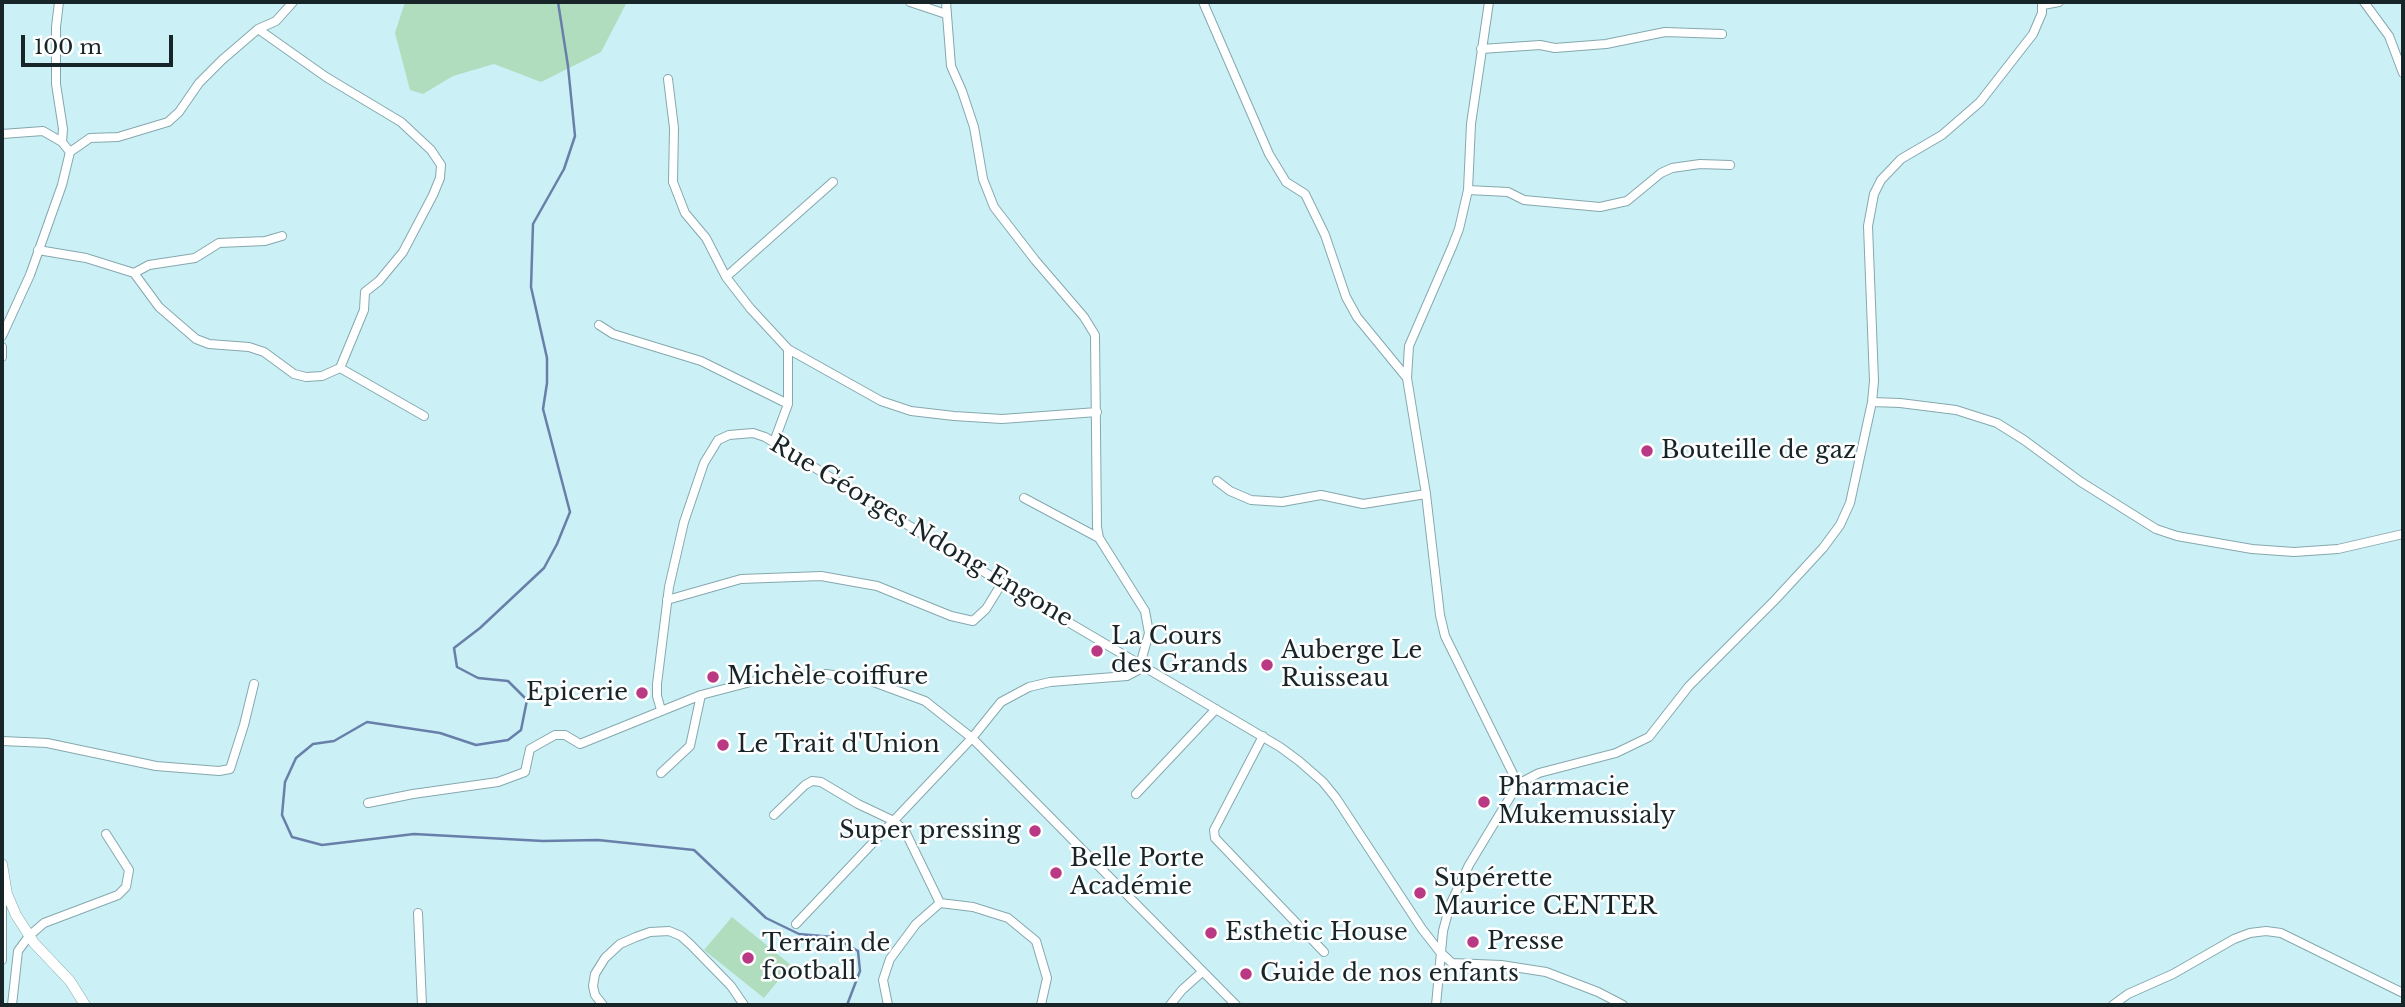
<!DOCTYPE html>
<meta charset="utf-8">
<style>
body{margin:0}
#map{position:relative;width:2405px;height:1007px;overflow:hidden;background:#cbf0f6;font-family:"Libre Baskerville",serif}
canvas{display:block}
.frame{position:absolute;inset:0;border:4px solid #172528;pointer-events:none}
.scale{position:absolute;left:21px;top:35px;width:152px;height:32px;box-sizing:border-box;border:4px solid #172528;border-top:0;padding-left:9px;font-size:21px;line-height:24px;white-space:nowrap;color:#172528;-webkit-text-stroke:5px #fff;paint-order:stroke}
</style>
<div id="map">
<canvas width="2405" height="1007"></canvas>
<div class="frame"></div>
<div class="scale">100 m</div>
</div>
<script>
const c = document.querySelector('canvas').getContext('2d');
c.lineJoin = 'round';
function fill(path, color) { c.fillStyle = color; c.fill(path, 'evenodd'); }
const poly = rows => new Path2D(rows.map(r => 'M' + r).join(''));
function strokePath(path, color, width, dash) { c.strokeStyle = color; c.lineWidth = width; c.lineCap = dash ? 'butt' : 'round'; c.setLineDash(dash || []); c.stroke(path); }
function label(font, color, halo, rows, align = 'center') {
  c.font = font + ' "Libre Baskerville",serif'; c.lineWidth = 5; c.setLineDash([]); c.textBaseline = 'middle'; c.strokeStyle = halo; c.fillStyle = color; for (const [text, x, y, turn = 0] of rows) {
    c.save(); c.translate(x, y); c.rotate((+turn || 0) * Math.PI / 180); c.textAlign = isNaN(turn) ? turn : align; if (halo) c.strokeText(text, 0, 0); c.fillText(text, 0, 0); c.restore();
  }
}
const green = poly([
 [405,2,627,2,601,52,541,82,494,64,453,76,423,94,410,90,395,33],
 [732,917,791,965,764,998,704,950]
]);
const stream = poly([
 [558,2,568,66,575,136,564,169,533,224,531,287,547,358,547,383,543,409,570,512,557,544,544,568,480,628,454,648,457,667,478,678,508,681,527,700,521,730,508,740,476,745,440,733,367,722,334,741,313,744,296,758,285,782,282,815,292,837,322,845,414,834,543,841,598,840,694,850,766,918,799,934,833,937,858,951,860,971,847,1005]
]);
const minor = poly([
 [59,2,56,27,56,84,63,129,62,142,70,152],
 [910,2,946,14],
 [946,2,951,66,962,91,974,127,983,179,994,207,1035,260,1084,317,1095,335,1097,527,1099,538,1145,611,1149,633,1140,665],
 [1203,2,1269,154,1286,182,1305,194,1325,235,1346,297,1357,317,1407,378],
 [1489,2,1471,124,1468,190,1459,229,1452,247,1409,346,1407,378,1426,494,1440,615,1445,636,1518,784],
 [2364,2,2389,36,2403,73],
 [2043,5,2059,2],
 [1481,49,1540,45,1555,48,1606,44,1665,32,1722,34],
 [668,79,674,128,673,182,685,213,706,238,726,277,750,308,788,349,881,401,911,411,954,416,1002,419,1097,412],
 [2,134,43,131,62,142],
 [1468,190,1508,192,1524,200,1600,207,1627,201,1661,173,1672,168,1700,164,1730,165],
 [38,250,86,258,134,273,149,265,195,258,219,243,265,241,282,236],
 [134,273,159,307,196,339,209,344,249,347,264,352,294,374,306,377,322,376,340,368,364,310,365,292,379,281,403,252,433,195,440,178,441,165,431,150,401,122,326,77,258,29],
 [726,277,833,182],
 [599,325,613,334,701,361,788,404],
 [2,336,30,275,62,185,70,152,90,138,118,137,168,122,179,112,199,83,222,60,258,29,276,21,293,2],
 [2,347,2,357],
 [340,368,424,416],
 [1872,402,1900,403,1956,410,1997,423,2024,440,2081,482,2156,529,2177,536,2252,549,2294,552,2338,549,2403,534],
 [774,442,788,404,788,349],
 [1217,481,1230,491,1251,500,1282,502,1321,495,1363,504,1426,494],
 [1024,498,1099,538],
 [667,600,741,579,821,576,877,586,951,616,973,621,986,609,1002,583],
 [661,710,657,696,657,684,669,587,684,522,704,463,718,440,729,435,753,433,765,437,1002,583,1280,747,1299,761,1323,782,1336,798,1422,929,1440,952,1452,963,1501,965,1546,972,1598,992,1623,1005],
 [1263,736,1214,830,1215,838,1324,952],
 [2,741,47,743,156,766,219,771,230,769,244,725,254,684],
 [661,773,690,746,701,695],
 [1136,794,1216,709],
 [368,803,413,794,498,782,525,772,530,749,555,735,565,735,580,744,701,695,747,683,767,678,826,674,868,680,925,701,972,738,1236,1005],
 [774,815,805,785,812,781,821,782,858,804,894,821,905,831,940,903],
 [2,894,2,960],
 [418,913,422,1005],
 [796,924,972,738,1001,702,1029,687,1050,682,1127,676,1144,667],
 [12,1005,18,951,29,936,44,923,118,895,126,887,129,870,106,834],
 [603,1005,595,995,593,986,595,974,605,958,620,944,636,937,650,932,669,931,681,936,691,945,731,986,744,1005],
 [888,1005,883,980,890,959,916,924,940,903,973,907,1008,918,1036,941,1047,978,1041,1005],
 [1170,1005,1182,990,1202,972],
 [1436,1005,1443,931,1450,905,1469,865,1518,784,1539,773,1616,753,1649,737,1689,686,1775,600,1823,548,1840,525,1850,503,1872,402,1874,381,1868,226,1874,194,1881,180,1901,159,1942,135,1980,102,2033,34,2042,13,2042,2],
 [2113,1005,2128,994,2173,974,2234,939,2250,933,2266,931,2281,933,2403,993]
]);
const tertiary = poly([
 [2,864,7,894,16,915,34,943,70,981,85,1005]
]);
const markers = [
 [1647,451,7,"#b93984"],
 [1097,651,7,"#b93984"],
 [1267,665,7,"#b93984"],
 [713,677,7,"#b93984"],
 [642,693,7,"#b93984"],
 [723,745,7,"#b93984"],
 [1484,802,7,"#b93984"],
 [1035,831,7,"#b93984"],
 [1056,873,7,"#b93984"],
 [1420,893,7,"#b93984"],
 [1211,933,7,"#b93984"],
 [1473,942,7,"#b93984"],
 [748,958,7,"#b93984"],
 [1246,974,7,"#b93984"]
];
const poiNames = [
 ["Bouteille de gaz",1661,451],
 ["La Cours",1111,637],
 ["des Grands",1111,665],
 ["Auberge Le",1281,651],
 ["Ruisseau",1281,679],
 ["Michèle coiffure",727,677],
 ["Epicerie",628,693,"right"],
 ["Le Trait d'Union",737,745],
 ["Pharmacie",1498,788],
 ["Mukemussialy",1498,816],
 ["Super pressing",1021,831,"right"],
 ["Belle Porte",1070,859],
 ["Académie",1070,887],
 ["Supérette",1434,879],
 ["Maurice CENTER",1434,907],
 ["Esthetic House",1225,933],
 ["Presse",1487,942],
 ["Terrain de",762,944],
 ["football",762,972],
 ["Guide de nos enfants",1260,974]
];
const streetNames = [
 ["Rue Géorges Ndong Engone",921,532,31]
];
fill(green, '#b0ddbd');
strokePath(stream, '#687faa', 2.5);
strokePath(minor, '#85a8ae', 10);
strokePath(tertiary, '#85a8ae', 11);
strokePath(minor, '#fff', 8);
strokePath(tertiary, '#fff', 10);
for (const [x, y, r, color] of markers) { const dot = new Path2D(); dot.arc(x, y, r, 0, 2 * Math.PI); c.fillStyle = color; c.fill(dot); strokePath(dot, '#fff', 2.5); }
label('24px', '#172528', '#fff', poiNames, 'left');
label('24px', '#172528', '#fff', streetNames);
</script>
